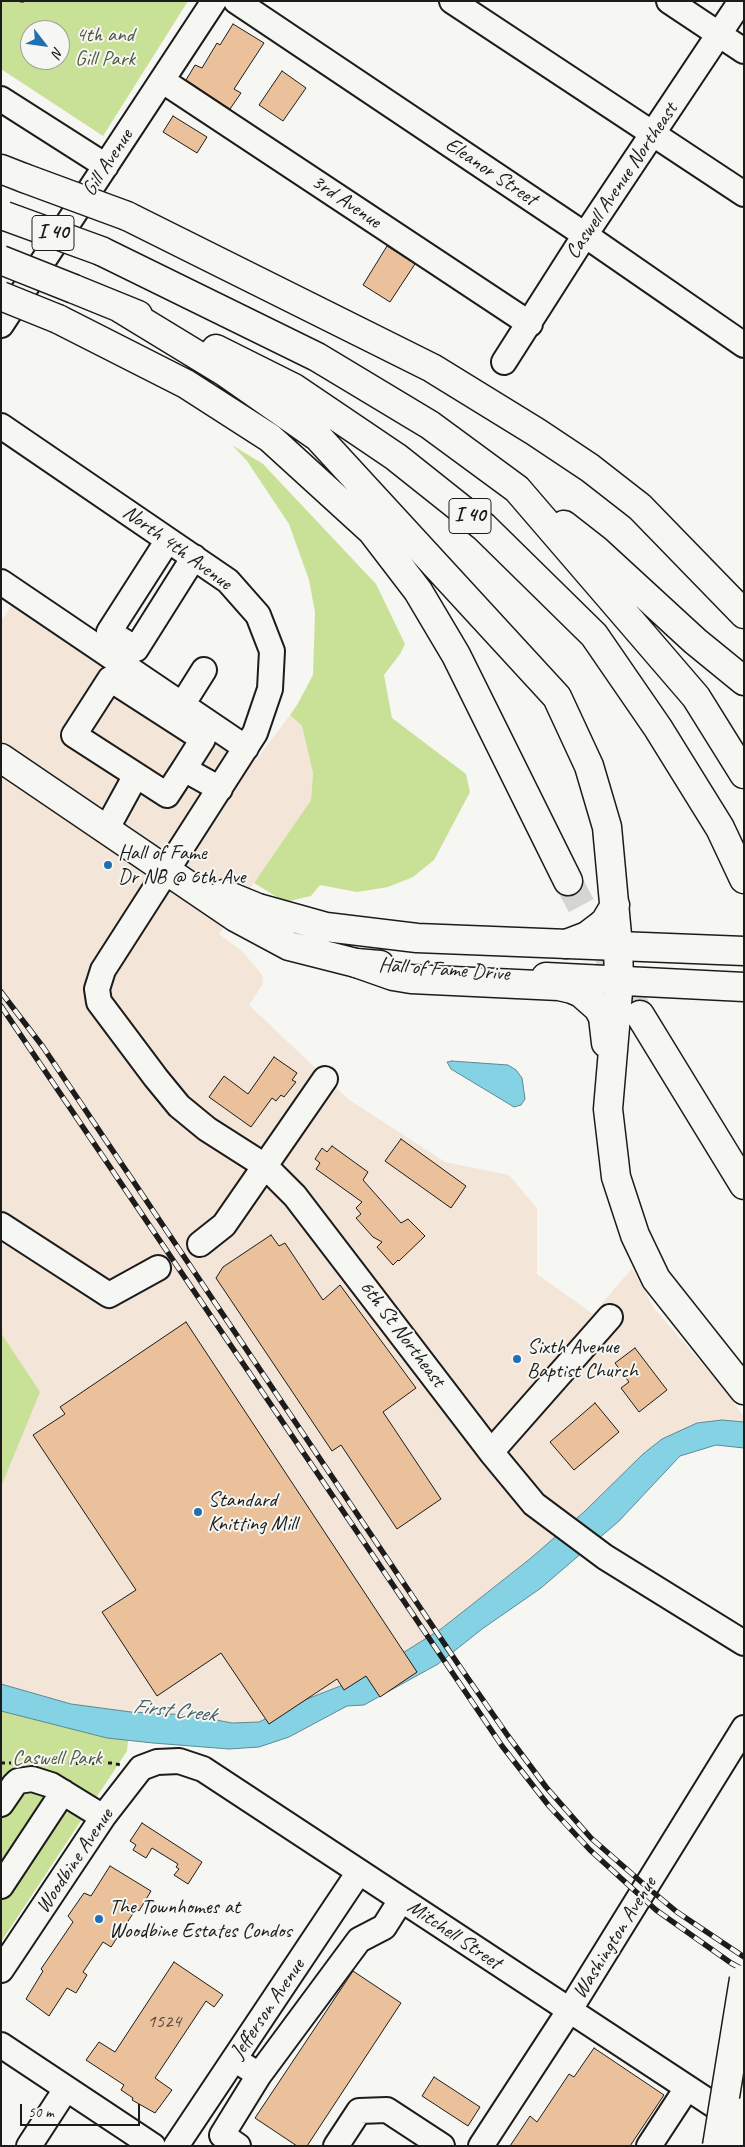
<!DOCTYPE html>
<style>
body{margin:0}
#map{position:relative;width:745px;height:2147px;overflow:hidden;background:#f6f6f2;font-family:Caveat,sans-serif}
canvas{display:block}
.frame{position:absolute;inset:0;border:2px solid #1c1c1c;pointer-events:none}
.north{position:absolute;left:20px;top:20px;width:50px;height:50px;box-sizing:border-box;background:#f6f6f2;border:1px solid #9f9f9c;border-radius:50%;rotate:120deg;font-size:14px;font-weight:700;line-height:20px;text-align:center;color:#1c1c1c}
.north::after{content:'';display:block;margin:auto;width:18px;height:22px;background:#1f6fb2;clip-path:polygon(50% 0,100% 100%,50% 72%,0 100%)}
.scale{position:absolute;left:20px;top:2104px;width:120px;height:22px;box-sizing:border-box;border:2px solid #1c1c1c;border-top:0;padding-left:6px;font-size:15px;line-height:18px;white-space:nowrap;color:#1c1c1c;-webkit-text-stroke:4px #f6f6f2;paint-order:stroke}
</style>
<div id="map">
<canvas width="745" height="2147"></canvas>
<div class="frame"></div>
<div class="north">N</div>
<div class="scale">50 m</div>
</div>
<script>
const c = document.querySelector('canvas').getContext('2d');
c.lineJoin = 'round';
function fill(path, color) { c.fillStyle = color; c.fill(path, 'evenodd'); }
const poly = rows => new Path2D(rows.map(r => 'M' + r).join(''));
function strokePath(path, color, width, dash) { c.strokeStyle = color; c.lineWidth = width; c.lineCap = dash ? 'butt' : 'round'; c.setLineDash(dash || []); c.stroke(path); }
function label(font, color, halo, rows, align = 'center') {
  c.font = font + ' Caveat,sans-serif'; c.lineWidth = 4; c.setLineDash([]); c.textBaseline = 'middle'; c.strokeStyle = halo; c.fillStyle = color; for (const [text, x, y, turn = 0] of rows) {
    c.save(); c.translate(x, y); c.rotate((+turn || 0) * Math.PI / 180); c.textAlign = isNaN(turn) ? turn : align; if (halo) c.strokeText(text, 0, 0); c.fillText(text, 0, 0); c.restore();
  }
}
const built = poly([
 [17,597,256,760,290,715,302,726,313,773,311,800,219,934,243,952,262,975,263,984,249,1005,348,1099,445,1162,509,1175,537,1208,537,1274,593,1314,632,1268,654,1308,723,1388,744,1417,744,1422,722,1420,643,1454,585,1511,531,1558,441,1629,410,1649,336,1687,259,1722,232,1723,190,1715,131,1712,71,1704,1,1684,1,1487,39,1392,1,1333,1,621]
]);
const green = poly([
 [1,1,188,1,103,136,1,69],
 [30,30,60,30,60,60,30,60],
 [232,445,263,464,376,584,405,644,400,654,384,675,392,718,466,774,470,792,434,860,413,877,388,887,357,892,320,885,311,896,285,902,254,883,311,800,313,773,302,726,290,715,297,705,313,675,315,612,309,580,289,524,247,461],
 [1,1333,40,1392,1,1487],
 [1,1684,71,1704,131,1712,127,1751,1,1942]
]);
const water = poly([
 [452,1061,508,1065,516,1070,522,1078,525,1099,521,1105,514,1107,451,1069,447,1062,452,1061],
 [722,1420,744,1422,744,1448,716,1445,680,1456,619,1521,541,1588,482,1629,438,1664,364,1705,347,1706,289,1737,259,1747,229,1749,153,1743,107,1738,1,1711,1,1684,71,1704,131,1712,190,1715,232,1723,259,1722,307,1699,366,1676,441,1629,531,1558,585,1511,643,1454,662,1439,697,1423,722,1420]
]);
const building = poly([
 [233,24,264,43,234,89,241,93,230,109,186,80,195,65,202,68,217,43,220,45,233,24],
 [282,71,306,88,283,121,259,105,282,71],
 [173,116,207,137,197,153,163,132,173,116],
 [387,246,415,264,390,302,363,285,387,246],
 [274,1057,297,1073,292,1080,296,1082,284,1097,281,1095,276,1101,272,1098,251,1127,209,1097,224,1076,248,1094,274,1057],
 [401,1139,466,1186,451,1208,385,1161,401,1139],
 [332,1146,368,1172,363,1180,401,1223,408,1219,425,1236,399,1261,398,1260,393,1265,377,1247,382,1242,373,1237,356,1218,361,1214,356,1208,362,1202,316,1169,320,1163,315,1159,322,1148,327,1152,332,1146],
 [271,1235,279,1246,285,1243,323,1300,340,1285,416,1388,383,1412,441,1499,397,1529,341,1445,332,1451,216,1278,223,1267,271,1235],
 [186,1322,417,1672,380,1697,366,1676,344,1690,337,1679,269,1724,221,1653,157,1696,102,1612,136,1590,33,1435,65,1414,60,1407,186,1322],
 [635,1348,667,1390,639,1412,621,1388,629,1382,615,1363,635,1348],
 [595,1403,619,1432,574,1470,550,1442,595,1403],
 [142,1823,202,1862,188,1884,174,1875,179,1869,176,1867,178,1864,152,1848,146,1858,133,1850,136,1845,130,1841,142,1823],
 [110,1866,151,1891,139,1911,136,1909,111,1947,103,1942,83,1972,87,1975,76,1993,67,1988,49,2016,26,1999,43,1971,41,1969,73,1922,68,1916,84,1893,91,1896,110,1866],
 [174,1962,223,1995,214,2007,206,2001,155,2078,172,2090,155,2113,132,2100,133,2098,121,2090,124,2085,86,2060,99,2042,115,2052,174,1962],
 [353,1971,401,2003,307,2146,297,2146,255,2118,353,1971],
 [594,2048,664,2095,630,2146,510,2146,530,2116,537,2122,569,2074,574,2077,594,2048],
 [434,2077,480,2107,468,2126,422,2096,434,2077]
]);
const highwayTunnel = poly([
 [568,881,640,1015]
]);
const path = poly([
 [20,1,26,1],
 [1,1763,11,1763],
 [52,1764,112,1763,121,1765]
]);
const minor = poly([
 [236,1,585,235,744,345],
 [452,1,744,194],
 [669,1,744,51],
 [163,81,530,324],
 [1,99,106,166],
 [1,325,214,1],
 [504,362,585,235,741,1],
 [1,426,228,581,258,615,272,651,270,689,255,733,103,970,97,989,99,1002,156,1078,179,1106,207,1129,265,1166,295,1196,491,1452,534,1504,605,1557,744,1643],
 [168,540,109,632,136,649,194,557],
 [1,582,246,748],
 [182,705,204,670],
 [184,769,167,795,74,735,110,679,203,739,184,769,220,789],
 [106,830,136,775],
 [1,1225,109,1295,158,1268],
 [200,1244,224,1225,325,1079],
 [491,1452,610,1317],
 [1,1804,14,1785,18,1781,32,1779,51,1785,103,1817],
 [1,1886,63,1792],
 [1,1970,103,1817,141,1768,157,1762,179,1761,203,1769,738,2121],
 [1,2045,153,2146],
 [259,2075,359,1940,384,1927,401,1900],
 [29,2146,66,2089],
 [176,2146,359,1872],
 [238,2146,222,2135,259,2075,245,2066],
 [336,2146,359,2111,387,2110,442,2146],
 [481,2146,569,2011,744,1728],
 [649,2146,687,2088]
]);
const major = poly([
 [1,758,235,917,289,946,356,963,380,965],
 [224,894,258,908,326,927,417,938,744,951],
 [546,977,744,987]
]);
const highway = poly([
 [1,169,24,178],
 [127,216,432,368,536,432,590,468,640,507,744,614],
 [101,251,317,357,430,425,517,489,696,697,744,774],
 [74,289,138,315],
 [120,308,225,372,318,437,557,697,589,766,607,827,618,946,619,980,608,1109,616,1177,635,1235,656,1279,744,1390],
 [58,319,186,384,270,438,372,531,418,591,456,655,568,881],
 [216,349,294,388,396,457,484,527,594,635,658,728,720,828,744,879],
 [564,525,596,550,695,641,744,681],
 [566,944,587,936,599,927,605,922,615,905],
 [356,963,393,976,411,979,559,986,572,989,581,993,598,1008,603,1017,606,1043],
 [640,1015,744,1185]
]);
const rail = poly([
 [1,992,43,1047,458,1664,508,1736,546,1787,591,1838,647,1887,677,1912,744,1957],
 [1,1006,502,1746,549,1806,590,1850,656,1910,731,1963,744,1970]
]);
const highwayBridge = poly([
 [24,178,127,216],
 [5,216,101,251],
 [1,260,74,289],
 [1,296,58,319],
 [717,2146,744,1979],
 [737,2146,744,2112]
]);
const markers = [
 [108,865,5,"#1f6fb2"],
 [517,1359,5,"#1f6fb2"],
 [198,1512,5,"#1f6fb2"],
 [99,1919,5,"#1f6fb2"]
];
const numberNames = [
 ["1524",164,2022]
];
const shields = [
 [53,233,42],
 [470,516,42]
];
const shieldNames = [
 ["I 40",53,233],
 ["I 40",470,516]
];
const parkNames = [
 ["4th and",105,35],
 ["Gill Park",105,59],
 ["Caswell Park",57,1758]
];
const streetNames = [
 ["Gill Avenue",108,163,-57],
 ["Eleanor Street",491,172,34],
 ["Caswell Avenue Northeast",622,181,-56],
 ["3rd Avenue",346,202,34],
 ["North 4th Avenue",177,548,36],
 ["Hall of Fame Drive",444,970,4],
 ["6th St Northeast",402,1334,53],
 ["Woodbine Avenue",75,1861,-56],
 ["Mitchell Street",454,1935,34],
 ["Washington Avenue",615,1938,-58],
 ["Jefferson Avenue",268,2009,-56]
];
const poiNames = [
 ["Hall of Fame",118,853],
 ["Dr NB @ 6th Ave",118,877],
 ["Sixth Avenue",527,1347],
 ["Baptist Church",527,1371],
 ["Standard",208,1500],
 ["Knitting Mill",208,1524],
 ["The Townhomes at",109,1907],
 ["Woodbine Estates Condos",109,1931]
];
const waterNames = [
 ["First Creek",174,1711,6]
];
fill(built, '#f3e6d8');
fill(green, '#c9e197');
fill(water, '#85d2e4');
strokePath(water, '#5b8994', 1);
fill(building, '#ebc19b');
strokePath(building, '#1c1c1c', 1);
strokePath(highwayTunnel, '#d5d5d2', 28, [28, 14]);
strokePath(minor, '#1c1c1c', 28);
strokePath(major, '#1c1c1c', 31);
strokePath(highway, '#1c1c1c', 31);
strokePath(path, '#1c1c1c', 3, [4, 4]);
strokePath(minor, '#f6f6f2', 24);
strokePath(major, '#f6f6f2', 28);
strokePath(highway, '#f6f6f2', 28);
strokePath(rail, '#1c1c1c', 5.5);
strokePath(rail, '#f6f6f2', 4, [11]);
strokePath(highwayBridge, '#1c1c1c', 31, []);
strokePath(highwayBridge, '#f6f6f2', 28);
for (const [x, y, r, color] of markers) { const dot = new Path2D(); dot.arc(x, y, r, 0, 2 * Math.PI); c.fillStyle = color; c.fill(dot); strokePath(dot, '#f6f6f2', 2); }
label('19px', '#50453c', null, numberNames);
for (const [x, y, w] of shields) { const box = new Path2D(); box.roundRect(x - w / 2, y - 17.5, w, 35, 4); c.fillStyle = '#f6f6f2'; c.fill(box); strokePath(box, '#1c1c1c', 1); }
label('bold 20px', '#1c1c1c', null, shieldNames);
label('21px', '#505741', '#f6f6f2', parkNames);
label('21px', '#1c1c1c', '#f6f6f2', streetNames);
label('21px', '#1c1c1c', '#f6f6f2', poiNames, 'left');
label('italic 22px', '#415c62', '#f6f6f2', waterNames);
</script>
